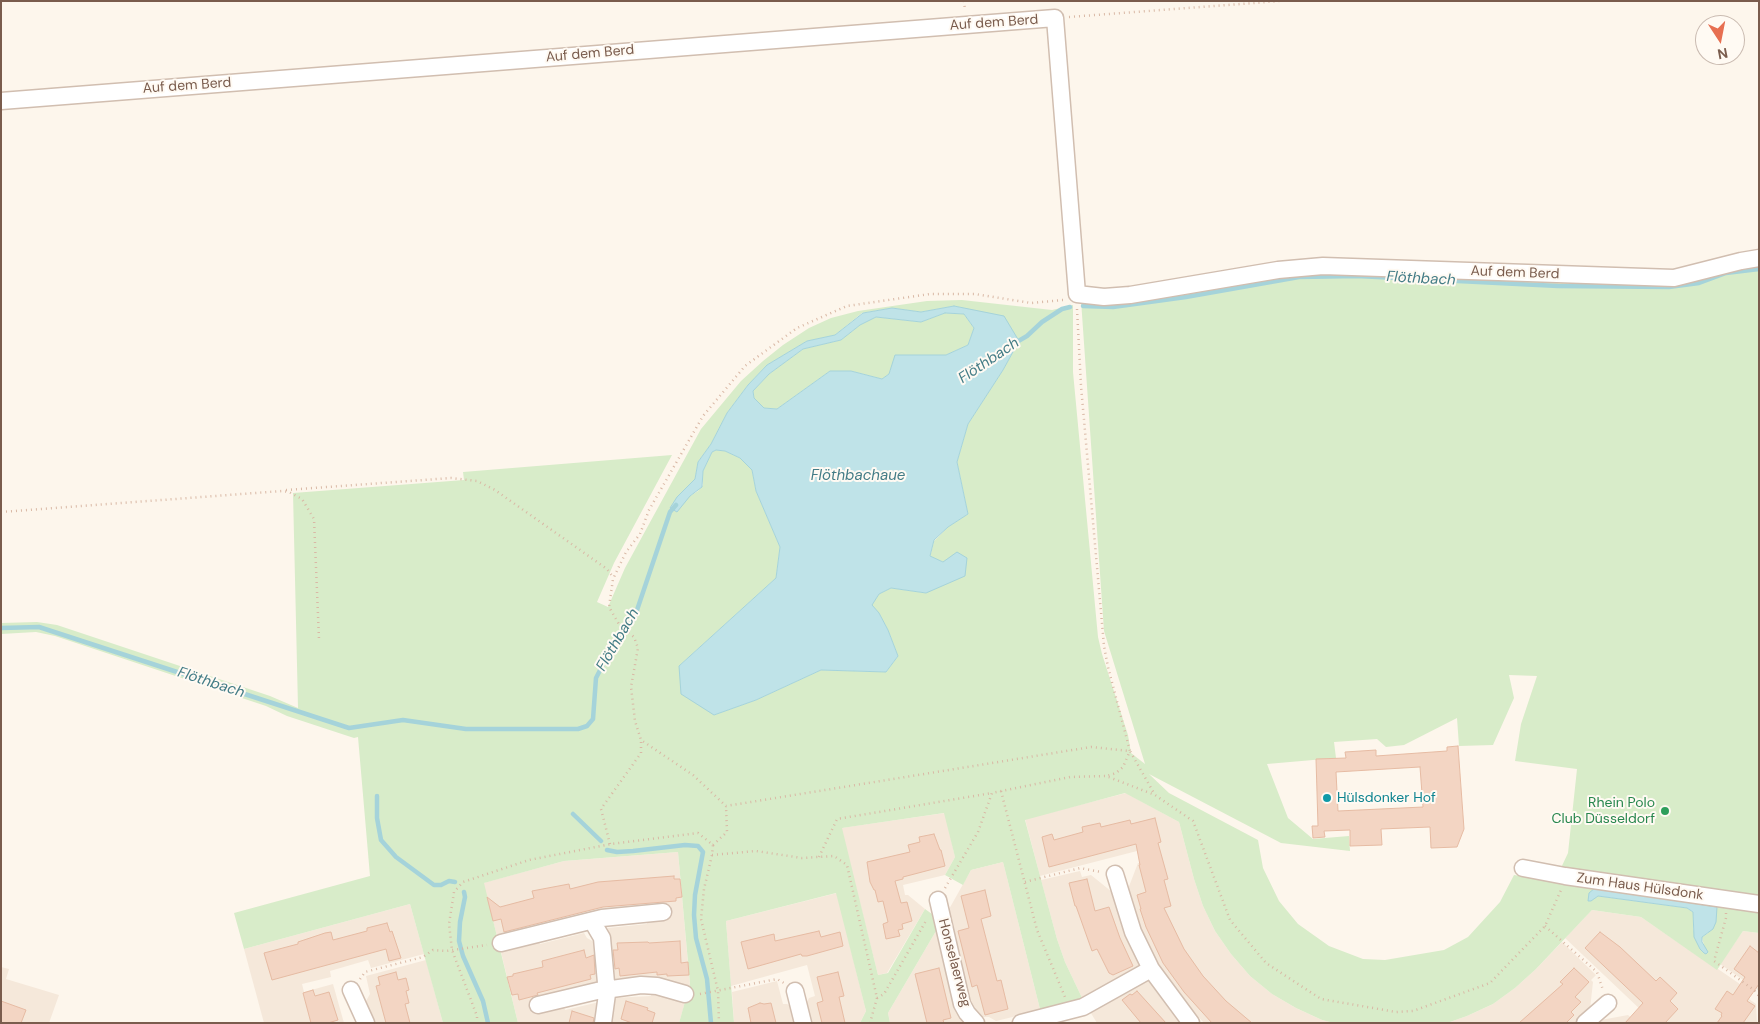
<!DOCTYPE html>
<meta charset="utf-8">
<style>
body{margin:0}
#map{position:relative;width:1760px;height:1024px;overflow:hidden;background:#fdf6ec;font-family:"DM Sans",sans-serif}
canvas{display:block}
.frame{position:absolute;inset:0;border:2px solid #7a5c4d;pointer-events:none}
.north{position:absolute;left:1695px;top:15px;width:50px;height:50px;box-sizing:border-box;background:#fffaf3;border:1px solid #cabbb1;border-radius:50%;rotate:169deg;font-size:14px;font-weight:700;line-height:20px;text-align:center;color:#7a5c4d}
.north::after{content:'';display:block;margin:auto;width:18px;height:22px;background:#e76f51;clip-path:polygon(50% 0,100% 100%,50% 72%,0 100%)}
</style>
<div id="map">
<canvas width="1760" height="1024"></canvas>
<div class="frame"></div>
<div class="north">N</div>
</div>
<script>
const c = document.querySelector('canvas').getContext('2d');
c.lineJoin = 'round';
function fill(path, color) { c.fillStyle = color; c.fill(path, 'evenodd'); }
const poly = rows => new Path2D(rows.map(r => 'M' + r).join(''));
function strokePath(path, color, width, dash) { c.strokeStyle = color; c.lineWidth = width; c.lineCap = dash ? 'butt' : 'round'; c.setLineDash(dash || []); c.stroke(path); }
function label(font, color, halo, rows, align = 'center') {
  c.font = font + ' "DM Sans",sans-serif'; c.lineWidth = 4; c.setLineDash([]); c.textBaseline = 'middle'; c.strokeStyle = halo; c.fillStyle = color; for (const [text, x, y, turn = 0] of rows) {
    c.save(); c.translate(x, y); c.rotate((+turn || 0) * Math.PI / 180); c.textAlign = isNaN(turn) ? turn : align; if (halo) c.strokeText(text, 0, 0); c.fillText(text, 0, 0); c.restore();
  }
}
const residential = poly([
 [1126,793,1179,822,1194,879,1203,906,1215,931,1231,954,1250,976,1272,994,1296,1008,1322,1020,1334,1023,1204,1023,1179,996,1158,965,1141,931,1128,889,1138,863,1141,863,1137,851,1040,876,1025,819],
 [945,813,955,857,945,875,903,885,905,895,908,895,925,909,887,973,878,975,841,828],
 [678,852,690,985,688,990,612,983,608,928,647,924,646,918,498,940,483,883,564,861],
 [1003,862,1041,1013,1021,1015,996,1021,989,1017,982,1017,970,1005,948,911,971,870],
 [1080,871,1082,877,1091,875,1112,892,1120,919,1141,966,1084,1002,1065,962,1057,939,1041,880],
 [837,893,866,1011,860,1023,809,1023,805,1006,809,998,815,996,807,965,731,986,726,921],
 [410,904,424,954,371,968,368,960,330,971,331,977,302,984,304,992,333,984,344,1023,264,1023,244,949],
 [1592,910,1641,917,1717,969,1718,969,1753,993,1749,999,1756,1004,1757,1023,1598,1023,1601,1020,1628,1015,1635,1021,1643,1012,1565,938],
 [936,931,957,1013,966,1023,890,1023,888,1013],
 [1743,931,1759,933,1759,991,1720,964],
 [584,933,587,938,596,943,601,985,563,1003,565,1010,595,1003,601,1003,597,1023,518,1023,501,952,507,950,506,946,538,938,540,944],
 [1562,942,1596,975,1591,980,1593,982,1590,1009,1575,1023,1447,1023,1467,1016,1493,1004,1515,988,1536,969],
 [426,960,443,1023,372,1023,366,1001,370,994,366,976],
 [1,967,9,969,6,979,59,995,49,1023,1,1023],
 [1148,979,1167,1005,1182,1023,1097,1023,1089,1010,1117,994,1122,995],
 [777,981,783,1004,787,1004,795,1008,799,1023,734,1023,732,992],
 [651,989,686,999,679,1023,609,1023,613,998,651,996]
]);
const green = poly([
 [1759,263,1759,898,1560,870,1568,853,1577,769,1515,761,1521,724,1537,676,1509,675,1514,698,1493,745,1459,746,1457,718,1404,745,1386,747,1377,739,1334,742,1336,758,1267,764,1288,818,1313,839,1349,836,1350,851,1281,843,1149,774,1169,793,1258,840,1263,868,1279,901,1298,924,1329,946,1363,959,1385,960,1444,950,1468,937,1500,902,1514,875,1759,912,1759,933,1743,931,1717,970,1641,917,1592,910,1536,969,1515,988,1493,1004,1467,1016,1447,1023,1334,1023,1322,1020,1296,1008,1272,994,1250,976,1231,954,1215,931,1203,906,1194,879,1179,822,1125,793,1025,820,1057,939,1065,962,1084,1002,1041,1013,1003,862,971,870,963,885,945,875,955,857,944,813,842,828,878,975,888,973,925,909,932,914,936,931,888,1013,890,1023,860,1023,866,1011,836,893,726,921,734,1023,679,1023,690,984,678,852,564,861,484,883,518,1023,443,1023,410,904,244,949,234,913,370,876,358,737,354,738,287,716,266,706,55,636,36,632,1,634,1,623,37,622,57,625,270,696,298,708,293,493,464,480,463,472,672,455,614,563,597,602,608,607,625,568,701,429,741,381,763,361,783,345,809,328,831,318,858,311,927,301,962,300,1052,310,1073,305,1073,372,1098,637,1102,654,1128,735,1131,753,1145,764,1104,631,1081,300,1295,271,1552,280],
 [954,306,978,312,1019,341,1003,370,968,424,957,462,968,514,948,527,934,541,930,557,943,562,926,593,891,588,879,594,871,605,879,613,888,630,898,656,886,672,821,670,756,700,714,715,679,666,776,578,780,547,756,491,752,470,740,458,725,451,716,450,712,452,703,471,703,485,698,491,690,496,677,497,695,479,698,462,711,444,727,413,748,385,767,365,807,341,835,335,862,313,892,308,921,312],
 [1595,888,1716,907,1708,933,1702,937,1705,950,1693,929,1693,912,1687,908,1598,896,1593,898],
 [945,313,964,314,974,328,968,345,946,355,896,355,889,374,882,379,851,371,830,371,777,409,764,408,754,398,753,391,769,374,803,349,841,340,860,325,876,317,921,322]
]);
const water = poly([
 [954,306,1004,316,1019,341,1003,370,968,424,957,462,968,514,948,527,934,540,930,556,943,562,957,552,967,558,965,576,926,593,891,588,879,594,872,605,879,613,888,630,898,656,886,672,821,670,756,700,714,715,681,694,679,666,776,578,780,547,756,491,752,470,740,458,725,451,716,450,712,452,703,471,702,487,690,496,677,512,670,508,677,497,695,479,698,462,711,444,727,413,748,385,767,365,807,341,835,335,863,313,892,308,921,312,954,306],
 [945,313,964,314,974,328,968,345,946,355,895,355,889,374,882,379,851,371,830,371,777,409,764,408,754,398,753,391,769,374,803,349,841,340,860,325,876,317,921,322,945,313],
 [1595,888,1717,907,1716,922,1713,929,1702,937,1702,942,1708,952,1706,954,1704,953,1700,949,1694,937,1693,912,1687,908,1598,896,1591,901,1588,901,1589,893,1595,888]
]);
const stream = poly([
 [1083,306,1113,307,1186,297,1299,277,1357,276,1558,286,1669,287,1699,283,1726,273,1759,269],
 [1015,343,1027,336,1042,322,1062,309,1070,307],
 [1,628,39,627,349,728,403,720,466,729,578,729,587,726,593,719,596,678,614,643,634,619,670,512,676,505],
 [377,796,377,818,381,840,396,857,434,885,441,885,449,881,455,882],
 [573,814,601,841],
 [607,850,617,852,633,851,685,845,698,846,703,852,695,895,694,915,696,938,707,979,711,1023],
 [464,892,465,897,460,922,459,941,463,956,483,1001,488,1023]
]);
const building = poly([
 [1458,746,1464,829,1457,847,1431,848,1430,827,1381,829,1382,845,1350,846,1350,830,1324,831,1325,837,1313,838,1312,826,1318,826,1316,759,1346,758,1345,752,1376,750,1376,756,1447,751,1447,747,1458,746],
 [1420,767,1423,807,1338,811,1336,772,1420,767],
 [1155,818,1161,842,1158,843,1168,879,1164,880,1171,906,1164,908,1184,949,1203,976,1226,1001,1252,1023,1212,1023,1184,992,1163,963,1146,927,1140,909,1141,909,1137,895,1146,892,1139,865,1140,865,1136,844,1049,867,1042,837,1052,834,1054,840,1083,832,1082,827,1100,823,1101,827,1130,820,1131,824,1155,818],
 [934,834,940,850,941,850,945,866,903,877,903,879,895,881,901,903,907,902,912,921,902,924,903,929,898,930,900,936,886,939,883,924,888,922,883,901,878,902,875,890,874,890,870,882,867,862,910,852,908,845,920,842,919,837,934,834],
 [674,876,674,879,680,879,682,897,676,898,676,901,603,907,504,932,501,919,493,921,487,897,500,907,534,898,532,891,569,884,570,889,598,882,674,876],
 [1087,879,1095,911,1109,907,1120,938,1133,966,1113,975,1109,973,1097,949,1092,951,1076,906,1075,906,1069,883,1087,879],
 [985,890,991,916,981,919,997,981,1001,980,1008,1009,985,1015,977,985,972,987,958,931,969,928,961,896,985,890],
 [387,923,390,932,392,931,401,958,389,961,386,949,272,980,264,953,298,944,298,942,325,933,331,932,333,940,367,931,367,928,387,923],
 [819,931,821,937,840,932,843,946,807,956,802,956,801,954,748,969,741,942,774,934,775,941,819,931],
 [1600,932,1620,947,1656,981,1660,977,1677,993,1670,1001,1678,1009,1665,1023,1625,1023,1643,1003,1585,948,1600,932],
 [680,941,681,963,688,962,689,975,667,976,667,974,657,975,657,972,620,976,619,968,615,969,613,950,618,950,617,943,648,942,649,943,680,941],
 [1750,946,1759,953,1759,984,1747,1001,1755,1006,1743,1023,1717,1023,1722,1016,1721,1015,1722,1013,1715,1009,1727,991,1733,995,1745,977,1734,969,1750,946],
 [584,950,586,958,594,955,595,974,590,975,591,979,537,993,538,995,519,1000,518,994,512,995,507,977,513,976,513,974,543,967,542,961,584,950],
 [939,968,951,1018,943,1020,944,1023,927,1023,915,974,939,968],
 [1574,968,1589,982,1575,997,1581,1002,1571,1012,1574,1015,1566,1023,1519,1023,1563,984,1560,982,1574,968],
 [396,972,398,980,406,978,409,990,406,991,409,1003,405,1004,410,1023,386,1023,376,986,380,985,378,977,396,972],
 [838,972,844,996,839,997,845,1023,822,1023,817,1003,823,1001,817,977,838,972],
 [313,990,315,996,329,992,338,1020,328,1023,311,1023,303,993,313,990],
 [1137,991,1166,1023,1141,1023,1122,1000,1130,994,1132,995,1137,991],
 [1,1001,26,1010,21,1023,1,1023,1,1001],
 [626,1001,648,1008,647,1010,655,1013,652,1023,632,1023,621,1019,626,1001],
 [760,1003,764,1004,771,1003,776,1023,751,1023,748,1008,760,1003],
 [572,1011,594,1018,593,1023,569,1023,572,1011]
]);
const path = poly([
 [964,1,965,10],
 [1069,17,1280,1],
 [1063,300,1031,303,975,294,930,294,847,306,797,328,745,366,703,416,649,510,640,534,626,552,613,579,609,607,620,626,634,637,638,648,631,687,635,721,641,740,693,775,726,806,1091,747,1130,751,1155,795],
 [1077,309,1081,386,1104,646,1108,667,1130,751,1123,767,1116,773,1107,776],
 [286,490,451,478,477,481,495,490,607,569,613,577],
 [1,512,282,491,289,492,302,499,314,519,319,639],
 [1001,791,1037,930,1065,997],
 [610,844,601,809,641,753,641,740],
 [713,845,727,832,726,806],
 [712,855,756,851,802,858,834,856,847,865,877,998,870,1023],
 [819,857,837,819,992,793],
 [1025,882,1080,868,1101,872],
 [945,888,978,832,992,793,1070,777,1106,776,1155,795,1193,821,1230,920,1266,963,1321,999,1396,1012,1413,1011,1490,983,1545,926,1561,890],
 [1726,913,1726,918,1714,961,1754,990,1759,996],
 [1545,926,1597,972,1603,990],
 [360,979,365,972,423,957,433,950,446,951,487,945],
 [700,994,777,979,784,983],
 [877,998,884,994,927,919],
 [477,1023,477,1016,452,950,449,924,454,892,463,882,529,860,611,844,698,833,713,845,712,855,704,889,701,919,718,991,719,1023]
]);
const minor = poly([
 [1,101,1055,18,1077,294,1104,297,1130,295,1278,270,1323,266,1674,278,1741,261,1759,258],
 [1523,868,1565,876,1759,904],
 [1115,874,1133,932,1151,969,1191,1023],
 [938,900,962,1004,967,1013,976,1023],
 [592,921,602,938,607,994,603,1023],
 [501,943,602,918,663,912],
 [351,990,366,1023],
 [795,991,803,1023],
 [538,1005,597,991,641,985,657,986,685,994],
 [1021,1023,1083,1007,1151,969],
 [1585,1023,1608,1003]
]);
const markers = [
 [1327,798,5,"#0f9aa8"],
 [1665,811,5,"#2e9e5b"]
];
const streetNames = [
 ["Auf dem Berd",994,23,-4],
 ["Auf dem Berd",590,54,-5],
 ["Auf dem Berd",187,86,-4],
 ["Auf dem Berd",1515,273,2],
 ["Zum Haus Hülsdonk",1640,887,8],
 ["Honselaerweg",954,963,75]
];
const cultureNames = [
 ["Hülsdonker Hof",1337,798]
];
const leisureNames = [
 ["Rhein Polo",1655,803],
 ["Club Düsseldorf",1655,819]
];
const waterNames = [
 ["Flöthbach",1421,279,3],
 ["Flöthbach",989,361,-34],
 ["Flöthbachaue",858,476],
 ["Flöthbach",618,640,-60],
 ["Flöthbach",211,683,18]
];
fill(residential, '#f5e8da');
fill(green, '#d8ecc9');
fill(water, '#bfe3e8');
strokePath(water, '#a5d3da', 1);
strokePath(stream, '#a5d3da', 4.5);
fill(building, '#f3d5c3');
strokePath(building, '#e6bba3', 1);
strokePath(minor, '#d1beb0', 19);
strokePath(path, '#d9b8a5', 2.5, [1, 4]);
strokePath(minor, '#fff', 16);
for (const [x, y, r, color] of markers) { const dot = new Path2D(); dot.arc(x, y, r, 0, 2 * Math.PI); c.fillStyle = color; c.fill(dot); strokePath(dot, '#fffaf3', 2); }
label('14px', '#7a5c4d', '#fffaf3', streetNames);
label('14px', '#0d838f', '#fffaf3', cultureNames, 'left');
label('14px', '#27864d', '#fffaf3', leisureNames, 'right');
label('italic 15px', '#437c86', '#fffaf3', waterNames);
</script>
